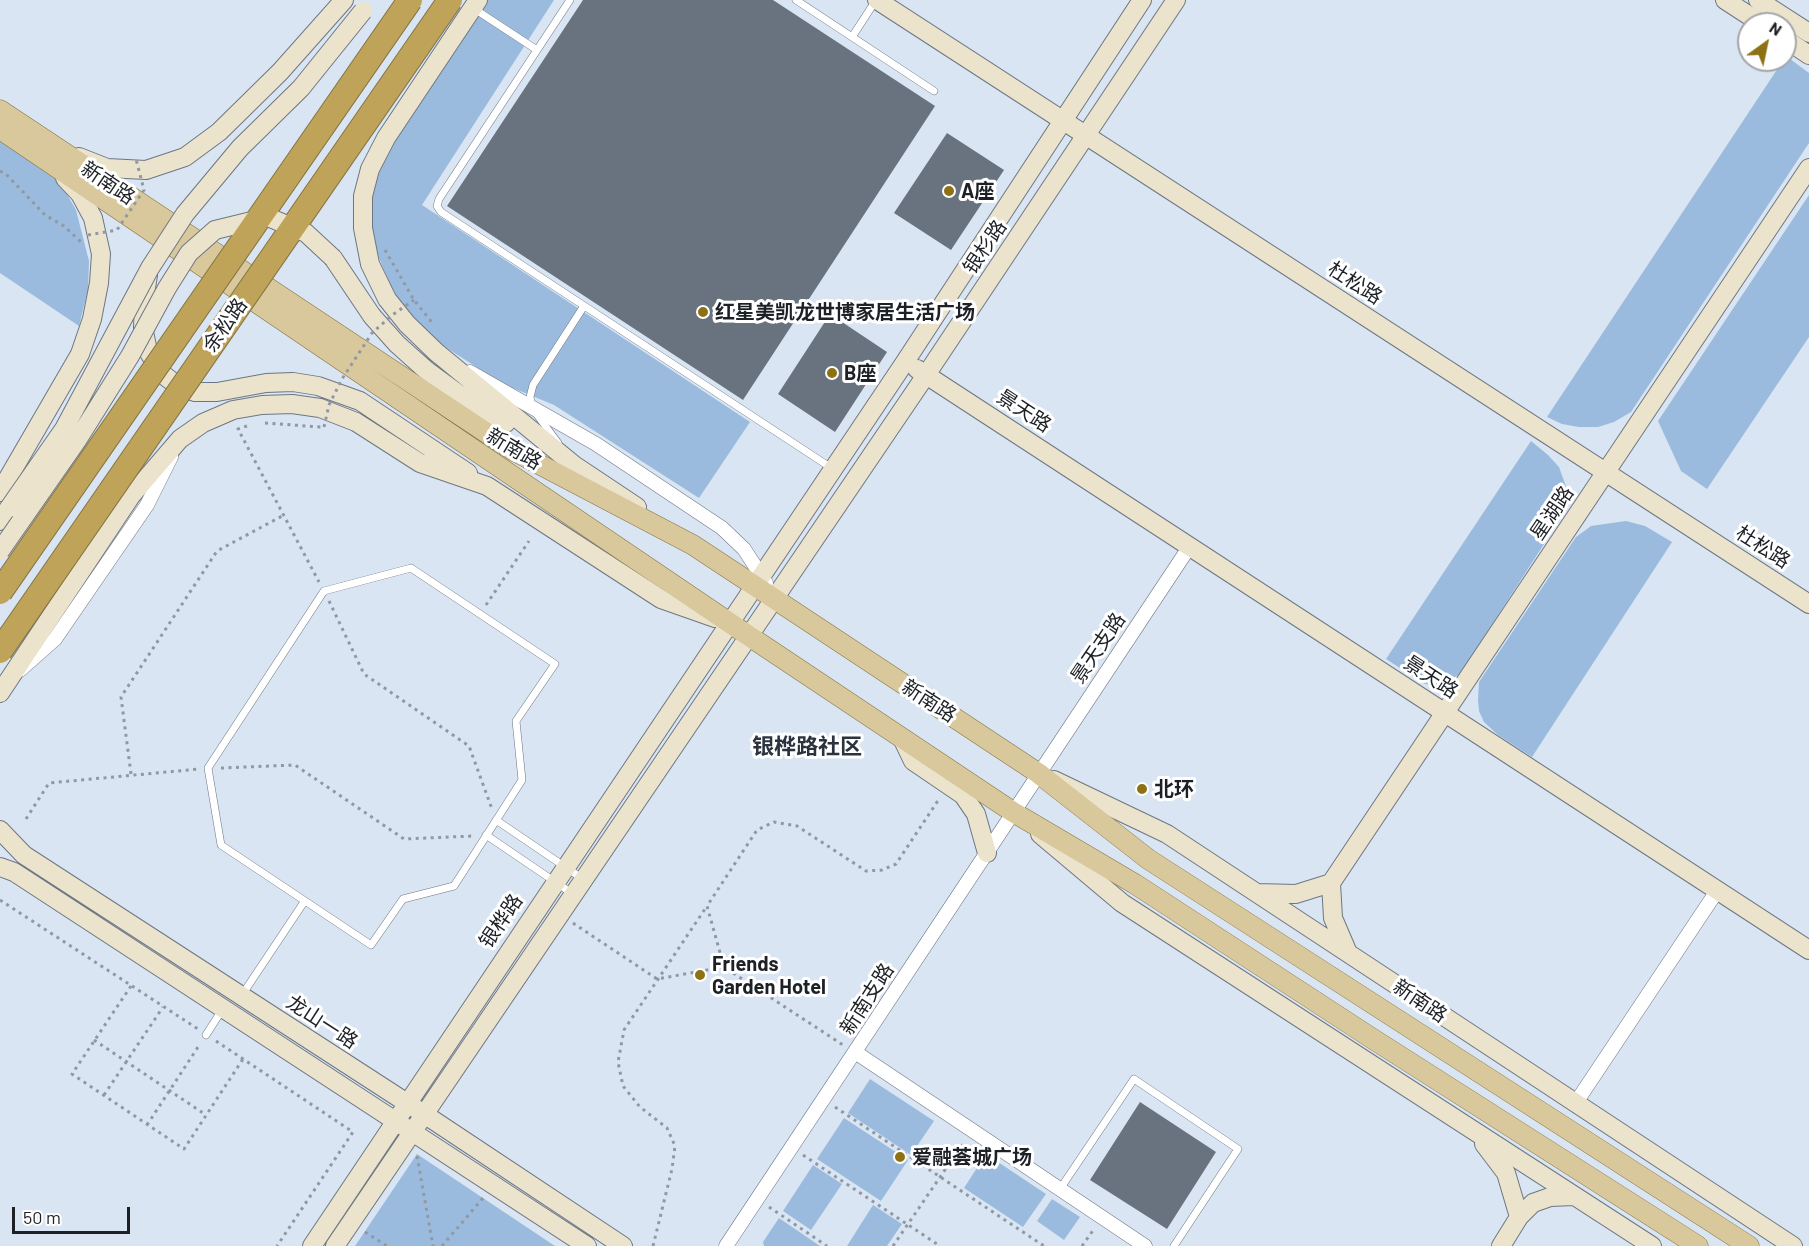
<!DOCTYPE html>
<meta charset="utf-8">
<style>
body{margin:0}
#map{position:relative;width:1809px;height:1246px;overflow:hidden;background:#d9e5f2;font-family:Barlow,sans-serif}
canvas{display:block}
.north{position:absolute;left:1737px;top:12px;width:60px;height:60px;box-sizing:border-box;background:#fff;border:2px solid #a5a6a8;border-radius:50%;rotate:33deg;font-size:16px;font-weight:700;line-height:24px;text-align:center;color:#1d2126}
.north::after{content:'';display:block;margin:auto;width:21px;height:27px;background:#8e7114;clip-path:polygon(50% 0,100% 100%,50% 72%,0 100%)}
.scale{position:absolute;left:12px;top:1207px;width:118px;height:27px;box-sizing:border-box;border:3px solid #1d2126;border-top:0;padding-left:8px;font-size:18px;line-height:21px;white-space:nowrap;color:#1d2126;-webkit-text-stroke:4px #fff;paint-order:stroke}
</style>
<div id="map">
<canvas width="1809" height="1246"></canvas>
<div class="north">N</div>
<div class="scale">50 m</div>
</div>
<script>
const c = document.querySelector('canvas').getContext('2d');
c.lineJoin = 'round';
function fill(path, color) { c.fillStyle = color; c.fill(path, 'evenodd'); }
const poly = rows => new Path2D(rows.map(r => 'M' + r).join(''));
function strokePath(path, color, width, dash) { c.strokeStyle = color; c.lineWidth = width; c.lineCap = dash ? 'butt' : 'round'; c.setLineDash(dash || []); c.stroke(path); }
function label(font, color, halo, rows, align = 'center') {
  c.font = font + ' Barlow,"Noto Sans SC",sans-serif'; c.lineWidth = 6; c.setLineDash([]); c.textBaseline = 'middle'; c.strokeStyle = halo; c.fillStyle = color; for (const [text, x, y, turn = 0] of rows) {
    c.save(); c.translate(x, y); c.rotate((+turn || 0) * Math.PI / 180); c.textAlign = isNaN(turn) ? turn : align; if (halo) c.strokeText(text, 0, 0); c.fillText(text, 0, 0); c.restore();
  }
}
const green = poly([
 [488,0,554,0,422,205,750,422,699,498,554,405,503,384,442,345,413,319,392,289,379,258,371,226,371,196,375,171,389,143],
 [1786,56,1809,73,1809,143,1631,412,1614,422,1598,427,1579,427,1562,424,1547,417],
 [0,141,60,182,76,210,89,261,88,289,79,326,0,273],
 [1809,195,1809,337,1707,489,1681,471,1658,421],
 [1531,441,1548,455,1559,467,1568,492,1566,510,1460,674,1442,685,1433,686,1423,683,1386,659],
 [1626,521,1645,526,1672,542,1532,757,1498,735,1484,722,1479,711,1478,700,1479,682,1576,537,1591,526],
 [870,1079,934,1121,911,1155,848,1113],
 [844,1118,908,1160,881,1201,817,1159],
 [417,1154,555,1246,355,1246],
 [986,1154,1046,1194,1023,1227,964,1188],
 [813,1165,842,1184,811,1230,783,1211],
 [1052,1199,1080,1217,1064,1240,1037,1221],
 [873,1205,902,1224,887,1246,847,1246],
 [779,1218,820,1246,764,1246,763,1242]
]);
const building = poly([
 [583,0,773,0,935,106,743,400,447,206],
 [947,133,1004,170,951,250,894,213],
 [830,314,887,352,835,432,778,394],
 [1140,1102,1216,1152,1167,1229,1090,1180]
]);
const path = poly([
 [0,171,6,174,45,215,64,226,82,243],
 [385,250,414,300,434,325],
 [265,423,321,427],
 [247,426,238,429,319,582],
 [329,601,364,674,469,746,492,809],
 [486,605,529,541],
 [221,768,295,765,404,839,473,836],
 [131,774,121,697,217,551,284,515],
 [26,819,49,783,199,769],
 [0,900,198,1029],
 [573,923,657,979,724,967,843,1045],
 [724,967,707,906,757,830,774,822,797,826,866,871,882,870,896,864,939,799],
 [131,986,72,1074,184,1149,243,1059],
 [94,1040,206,1115],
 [216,1041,353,1132,277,1246],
 [104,1095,163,1007],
 [835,1107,1044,1246],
 [147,1125,200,1044],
 [803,1155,940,1246],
 [417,1156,433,1246],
 [769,1207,827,1246],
 [365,1232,387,1246],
 [442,1246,483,1198],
 [653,1246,672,1169,675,1146,667,1128,640,1107,623,1086,618,1062,624,1030,707,906],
 [893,1246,964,1142],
 [1082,1246,1094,1229]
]);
const lane = poly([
 [570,0,439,199,437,206,441,212,833,469],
 [796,0,934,91],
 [473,8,537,50],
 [852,37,876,0],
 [558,443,532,408,530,397,533,385,584,306],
 [411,568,555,664,516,721,522,780,454,886,403,899,371,945,221,845,208,768,324,591,411,568],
 [496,820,583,879],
 [486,835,573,894],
 [242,995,304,902],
 [206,1035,222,1010],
 [1060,1189,1134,1079,1238,1149,1174,1246]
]);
const street = poly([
 [470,372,596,444,722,528,744,549,766,583],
 [20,670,55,639,147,505,171,457],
 [855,1052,1145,1246],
 [1575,1104,1717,891],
 [726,1246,1190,546]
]);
const secondary = poly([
 [478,0,386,138,370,169,363,196,363,228,370,264,387,299,407,324,436,352,574,465,637,507],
 [877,0,1809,604],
 [1725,0,1762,24],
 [1758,0,1809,33],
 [1785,39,1809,55],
 [79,157,107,168,146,170,185,157,219,132,280,72,344,0],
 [333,258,372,316,397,344,426,370,460,395,506,423],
 [148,275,144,301,143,327,148,351,161,373,178,386,195,392,217,392,266,383,293,382,318,386,360,401,468,473],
 [917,369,1809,950],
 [0,492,80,354,92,319,99,283,101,254,93,218,80,194,65,178],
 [0,521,9,508],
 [0,693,131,496,180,439,203,423,233,410,262,405,292,404,320,408,356,422,420,463,487,486,661,599,715,618],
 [902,738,913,761,963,795,976,814,987,853],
 [1054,780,1167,834,1793,1246],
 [0,830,24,855,424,1114,623,1246],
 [1040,834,1122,903,1652,1246],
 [0,867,14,872,587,1246],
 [1331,883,1809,168],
 [1331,883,1333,918,1348,953],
 [1257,893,1296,894,1331,883],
 [1484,1144,1506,1173,1519,1217],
 [312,1246,905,362,1142,0],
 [335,1246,926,375,1176,0],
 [1501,1246,1519,1217,1533,1203,1550,1197,1574,1196]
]);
const primary = poly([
 [0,110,514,451,693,545,1038,773,1148,859,1749,1246],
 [0,129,749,636,1013,812,1135,884,1373,1039,1698,1246]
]);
const pathBridge = poly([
 [88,235,117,230,144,190,136,159],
 [324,427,329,405,342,379,372,333,391,316,414,300]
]);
const secondaryBridge = poly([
 [9,508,64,429,150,268,185,214,240,148,301,88,363,11],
 [0,551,78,439,130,356,167,288,189,253,215,230,268,217,306,233,333,258]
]);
const highwayBridge = poly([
 [0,592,410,0],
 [0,651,450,0]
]);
const markers = [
 [949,191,6,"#8e7114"],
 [703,312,6,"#8e7114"],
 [832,373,6,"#8e7114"],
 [1142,789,6,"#8e7114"],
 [700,975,6,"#8e7114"],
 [900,1157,6,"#8e7114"]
];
const streetNames = [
 ["新南路",108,183,34],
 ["银杉路",985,247,-56],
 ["杜松路",1355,283,33],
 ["余松路",225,325,-55],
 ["景天路",1024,411,33],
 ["新南路",514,449,31],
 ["星湖路",1552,513,-56],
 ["杜松路",1763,547,33],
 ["景天支路",1098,648,-56],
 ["景天路",1431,677,33],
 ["新南路",929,701,33],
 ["银桦路",501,921,-56],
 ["新南支路",867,999,-57],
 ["新南路",1420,1001,34],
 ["龙山一路",322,1022,33]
];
const poiNames = [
 ["A座",961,191],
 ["红星美凯龙世博家居生活广场",715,312],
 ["B座",844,373],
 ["北环",1154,789],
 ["Friends",712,964],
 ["Garden Hotel",712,987],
 ["爱融荟城广场",912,1157]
];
const quarterNames = [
 ["银桦路社区",807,747]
];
fill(green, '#9bbbde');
fill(building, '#68737f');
strokePath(lane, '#6d7783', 8);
strokePath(street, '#6d7783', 15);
strokePath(secondary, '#6d7783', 20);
strokePath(primary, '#867647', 21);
strokePath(path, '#9099a3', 3, [3, 4.5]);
strokePath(lane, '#fff', 7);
strokePath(street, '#fff', 14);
strokePath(secondary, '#ece3cd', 18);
strokePath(primary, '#d9c89b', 20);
strokePath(secondaryBridge, '#6d7783', 20, []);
strokePath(highwayBridge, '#867647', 26, []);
strokePath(pathBridge, '#9099a3', 3, [3, 4.5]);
strokePath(secondaryBridge, '#ece3cd', 18);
strokePath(highwayBridge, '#bfa359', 24);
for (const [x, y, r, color] of markers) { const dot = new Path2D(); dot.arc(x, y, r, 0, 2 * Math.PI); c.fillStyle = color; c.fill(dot); strokePath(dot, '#fff', 2); }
label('20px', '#1d2126', '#fff', streetNames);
label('bold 20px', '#1d2126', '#fff', poiNames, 'left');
label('bold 22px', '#2a333e', '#fff', quarterNames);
</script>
